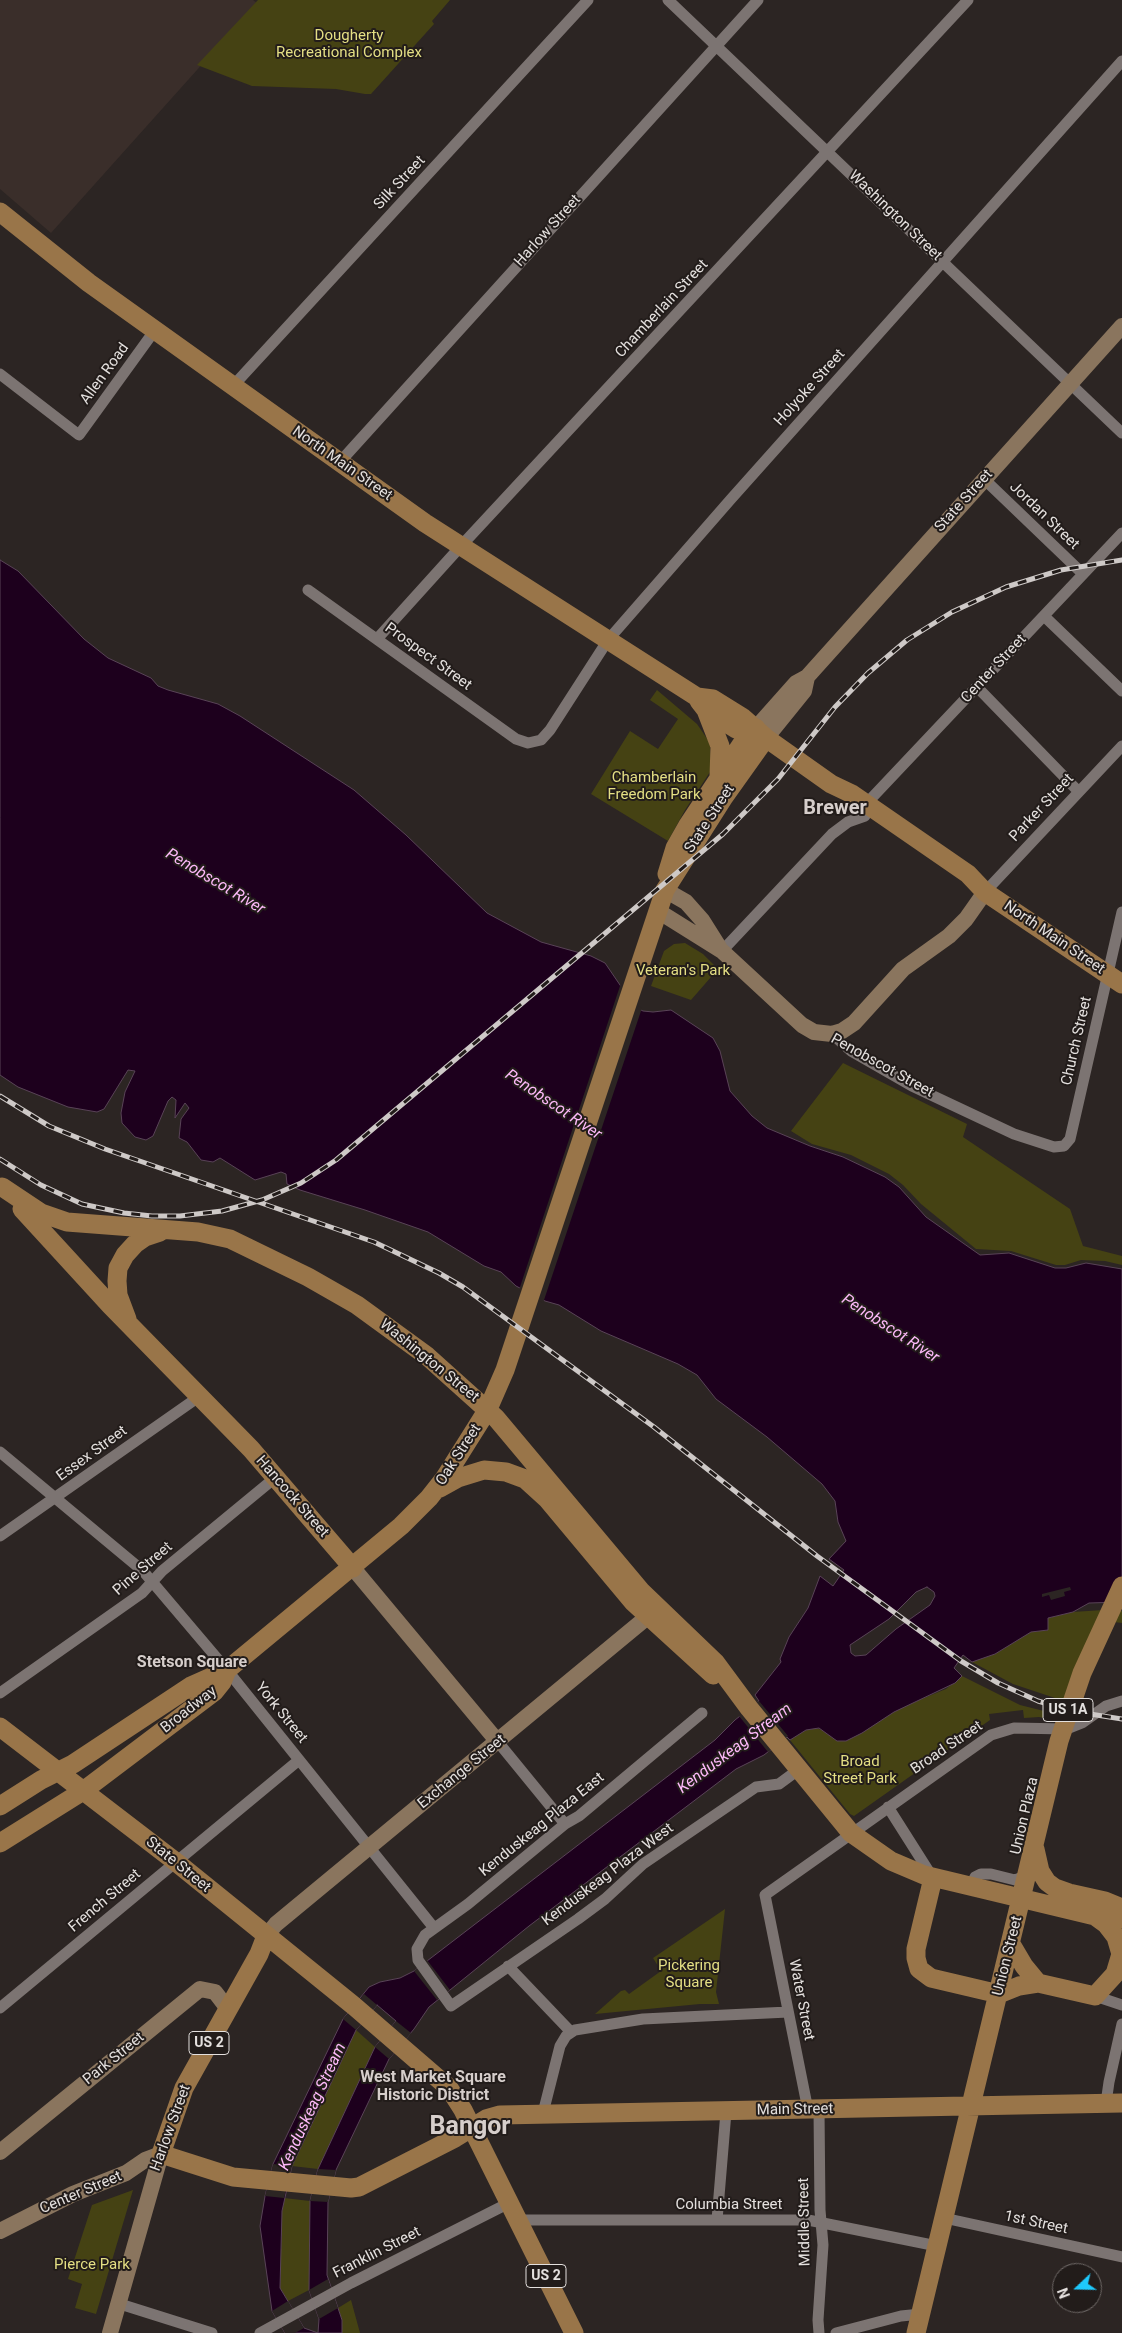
<!DOCTYPE html>
<style>
body{margin:0}
#map{position:relative;width:1122px;height:2333px;overflow:hidden;background:#2c2523;font-family:Roboto,sans-serif}
canvas{display:block}
.north{position:absolute;left:1052px;top:2263px;width:50px;height:50px;box-sizing:border-box;background:#221c1a;border:1px solid #706a68;border-radius:50%;rotate:249deg;font-size:14px;font-weight:700;line-height:20px;text-align:center;color:#e4e0de}
.north::after{content:'';display:block;margin:auto;width:18px;height:22px;background:#1ec9fd;clip-path:polygon(50% 0,100% 100%,50% 72%,0 100%)}
</style>
<div id="map">
<canvas width="1122" height="2333"></canvas>
<div class="north">N</div>
</div>
<script>
const c = document.querySelector('canvas').getContext('2d');
c.lineJoin = 'round';
function fill(path, color) { c.fillStyle = color; c.fill(path, 'evenodd'); }
const poly = rows => new Path2D(rows.map(r => 'M' + r).join(''));
function strokePath(path, color, width, dash) { c.strokeStyle = color; c.lineWidth = width; c.lineCap = dash ? 'butt' : 'round'; c.setLineDash(dash || []); c.stroke(path); }
function label(font, color, halo, rows, align = 'center') {
  c.font = font + ' Roboto,sans-serif'; c.lineWidth = 4; c.setLineDash([]); c.textBaseline = 'middle'; c.strokeStyle = halo; c.fillStyle = color; for (const [text, x, y, turn = 0] of rows) {
    c.save(); c.translate(x, y); c.rotate((+turn || 0) * Math.PI / 180); c.textAlign = isNaN(turn) ? turn : align; if (halo) c.strokeText(text, 0, 0); c.fillText(text, 0, 0); c.restore();
  }
}
const built = poly([
 [0,0,253,0,257,3,51,233,0,189]
]);
const green = poly([
 [258,0,450,0,432,21,434,24,371,94,365,94,336,89,252,86,197,65],
 [657,690,697,724,710,743,711,766,710,772,685,810,668,841,591,794,630,731,658,749,678,719,650,700],
 [685,943,703,954,718,969,691,1000,651,986,664,951,674,944],
 [843,1063,967,1124,963,1137,1070,1209,1083,1246,1122,1256,1122,1265,1105,1261,1081,1260,1065,1265,1056,1265,1011,1251,976,1249,921,1204,903,1185,889,1174,851,1155,812,1144,791,1131],
 [1103,1610,1122,1611,1122,1623,1098,1620,1064,1701,1013,1684,972,1662,995,1654,1031,1632,1048,1630,1048,1618,1073,1612],
 [962,1676,1020,1705,1072,1718,1058,1721,1039,1717,1024,1718,1023,1710,989,1714,990,1720,854,1816,850,1814,790,1740,801,1732,814,1728,823,1730,834,1739,846,1741,902,1707,946,1689],
 [725,1909,716,1992,719,2004,700,2004,595,2014,621,1991,625,1990,629,1994,661,1971,653,1958],
 [356,2030,375,2047,318,2169,292,2166],
 [133,2190,96,2314,75,2308,82,2284,68,2279,92,2205],
 [284,2198,310,2201,309,2290,288,2301,280,2288,282,2211],
 [351,2300,360,2333,342,2333,342,2320,338,2308]
]);
const water = poly([
 [0,560,18,571,84,639,108,658,151,678,158,686,168,690,218,704,240,716,354,790,406,835,487,913,541,942,591,956,605,963,635,1007,643,1011,653,1012,671,1010,713,1038,720,1051,730,1091,752,1116,767,1128,810,1146,843,1157,885,1177,899,1187,926,1217,980,1255,1009,1253,1055,1268,1066,1268,1086,1263,1122,1269,1122,1602,1089,1603,1073,1612,1048,1618,1048,1630,1031,1632,995,1654,972,1662,963,1655,954,1668,962,1676,955,1683,894,1712,862,1733,846,1741,837,1741,819,1728,806,1730,790,1740,787,1737,764,1755,736,1769,529,1926,429,2007,414,2029,389,2059,336,2170,328,2202,327,2275,342,2320,342,2333,285,2333,272,2311,260,2226,265,2196,273,2164,343,2019,369,1987,380,1982,400,1978,414,1971,715,1740,735,1720,759,1701,755,1695,781,1662,780,1659,789,1637,808,1608,820,1576,833,1586,844,1570,829,1559,846,1541,838,1522,835,1501,822,1484,767,1437,716,1399,697,1375,678,1364,601,1331,559,1305,545,1301,516,1286,501,1272,484,1266,428,1232,365,1210,300,1190,287,1184,286,1174,281,1172,255,1180,220,1158,213,1162,201,1160,187,1142,179,1138,181,1119,189,1108,185,1103,175,1118,176,1100,172,1097,168,1101,153,1136,146,1140,135,1137,122,1123,121,1113,125,1092,135,1071,128,1070,104,1109,97,1112,68,1107,18,1087,0,1075,0,560],
 [927,1587,934,1592,935,1596,930,1605,896,1629,866,1655,855,1656,851,1653,850,1645,889,1619,916,1592,927,1587],
 [377,2005,396,2021,375,2047,318,2169,310,2201,309,2290,319,2319,318,2333,304,2328,280,2288,282,2211,292,2166,356,2030,377,2005]
]);
const pier = poly([
 [621,983,637,1005,642,1008,543,1303,519,1290],
 [1070,1587,1071,1590,1064,1592,1065,1596,1051,1600,1049,1595,1042,1597,1042,1594],
 [759,1701,788,1736,768,1752,739,1716],
 [427,1960,450,1990,437,2000,414,1971],
 [364,1994,377,2005,356,2030,343,2019],
 [396,2021,411,2033,389,2059,375,2047],
 [273,2164,292,2166,284,2198,265,2196],
 [318,2169,336,2170,328,2202,310,2201],
 [328,2279,338,2308,319,2319,309,2290],
 [288,2301,304,2328,295,2333,285,2333,272,2311]
]);
const street = poly([
 [668,0,1122,433],
 [0,374,79,435,155,330],
 [233,386,588,0],
 [339,463,758,0],
 [984,479,1083,574],
 [308,590,516,739,528,743,541,740,550,730,608,640,731,499,1122,61],
 [1044,616,1122,691],
 [377,639,461,546,968,0],
 [977,687,1078,791],
 [866,804,1122,533],
 [985,892,1122,746],
 [722,951,832,834,848,822,865,816],
 [832,1034,851,1051,912,1086,1014,1134,1054,1147,1064,1146,1070,1139,1122,912],
 [0,1452,143,1571,227,1670,434,1928],
 [0,1536,200,1396],
 [0,1693,142,1593,162,1571,276,1477],
 [702,1713,579,1816,565,1824,468,1904,425,1935,417,1949,418,1960,451,2006,578,1919,605,1899,643,1864,756,1787,779,1784,798,1770],
 [498,1742,565,1824],
 [888,1807,933,1878],
 [971,1886,975,1877,981,1874,991,1874,1015,1880,1023,1877,1027,1871],
 [508,1966,571,2032],
 [1095,1996,1122,2005],
 [0,2008,299,1760],
 [1106,2103,1109,2082,1122,2024],
 [808,2110,765,1895,991,1735,1014,1728,1067,1729,1082,1723,1106,1706,1122,1701],
 [543,2113,560,2046,566,2036,575,2030,643,2019,788,2012],
 [944,2218,1122,2257],
 [517,2220,808,2220,937,2246],
 [717,2220,726,2112],
 [120,2304,212,2333],
 [260,2333,351,2283,509,2203],
 [819,2333,818,2320,823,2245,820,2210,819,2110],
 [836,2333,901,2316,921,2314]
]);
const secondary = poly([
 [756,728,796,683,807,677,1122,326],
 [766,738,804,691,807,677],
 [665,890,686,902,702,920,719,947],
 [658,911,722,951,802,1025,814,1032,832,1034,842,1031,854,1023,903,969,949,936,966,919,985,892],
 [353,1568,498,1742],
 [266,1936,276,1924,657,1609],
 [0,2152,200,1989,215,1992,228,2009],
 [0,2231,73,2194,126,2173,145,2160,161,2154],
 [110,2333,161,2154]
]);
const primary = poly([
 [0,212,89,283,425,523,697,697,713,699,742,717,766,738,831,784,852,794,968,874,985,892,1122,984],
 [699,701,706,710,736,729,760,737],
 [706,710,720,746,719,776],
 [667,874,675,848,688,825,741,745,756,728],
 [2,1187,41,1213,67,1222,198,1232,230,1239,308,1277,357,1305,427,1356,496,1418,641,1591,715,1662,749,1708,851,1833,891,1861,924,1875,1095,1916,1122,1919],
 [22,1209,110,1305,251,1449,353,1568],
 [127,1319,118,1295,117,1281,118,1268,125,1255,135,1244,145,1237,160,1232],
 [440,1488,458,1478,484,1470,506,1472,525,1479,547,1499,633,1602,713,1675],
 [0,1727,176,1862,354,2006,449,2088,463,2110,574,2333],
 [0,1806,41,1780,73,1764,191,1686,227,1670,401,1526,429,1498,444,1479,488,1409,505,1370,665,890,724,797,766,738],
 [0,1843,83,1791,214,1692,222,1682,227,1670],
 [1035,1849,1040,1871,1047,1882,1055,1888,1069,1893,1105,1901,1122,1908],
 [933,1878,916,1949,916,1958,919,1969,931,1978,999,1994],
 [266,1936,259,1954,184,2088,161,2154,233,2177,351,2188,359,2187,455,2138,486,2119,500,2115,1122,2103],
 [1011,1944,1024,1966,1038,1983],
 [999,1994,1019,1986,1038,1983,1095,1996,1115,1974,1121,1954,1116,1937,1106,1924,1095,1916],
 [916,2333,1059,1741,1082,1673,1122,1586]
]);
const rail = poly([
 [0,1096,49,1126,105,1149,374,1242,439,1273,463,1287,654,1427,817,1556,961,1661,998,1683,1038,1701,1071,1711,1122,1719],
 [0,1159,41,1185,82,1204,124,1213,152,1216,180,1216,222,1211,262,1200,301,1183,336,1160,723,834,778,779,835,707,868,673,907,640,952,612,1006,587,1061,570,1122,560]
]);
const shields = [
 [1068,1710,50],
 [209,2043,40],
 [546,2276,40]
];
const shieldNames = [
 ["US 1A",1068,1710],
 ["US 2",209,2043],
 ["US 2",546,2276]
];
const parkNames = [
 ["Dougherty",349,36],
 ["Recreational Complex",349,53],
 ["Chamberlain",654,778],
 ["Freedom Park",654,795],
 ["Veteran's Park",683,971],
 ["Broad",860,1762],
 ["Street Park",860,1779],
 ["Pickering",689,1966],
 ["Square",689,1983],
 ["Pierce Park",92,2265]
];
const streetNames = [
 ["Silk Street",400,183,-47],
 ["Washington Street",895,216,44],
 ["Harlow Street",548,231,-48],
 ["Chamberlain Street",662,309,-47],
 ["Allen Road",105,374,-54],
 ["Holyoke Street",810,388,-48],
 ["North Main Street",342,464,35],
 ["State Street",964,501,-48],
 ["Jordan Street",1044,516,44],
 ["Prospect Street",428,657,36],
 ["Center Street",994,669,-47],
 ["Parker Street",1042,808,-47],
 ["State Street",710,819,-57],
 ["North Main Street",1054,938,34],
 ["Church Street",1077,1041,-77],
 ["Penobscot Street",882,1066,29],
 ["Washington Street",429,1361,39],
 ["Essex Street",92,1454,-36],
 ["Oak Street",459,1455,-57],
 ["Hancock Street",292,1497,49],
 ["Pine Street",143,1569,-41],
 ["Broadway",189,1710,-38],
 ["York Street",281,1713,51],
 ["Broad Street",947,1748,-34],
 ["Exchange Street",462,1772,-39],
 ["Union Plaza",1025,1816,-77],
 ["Kenduskeag Plaza East",542,1825,-39],
 ["State Street",178,1865,39],
 ["Kenduskeag Plaza West",608,1875,-37],
 ["French Street",105,1901,-40],
 ["Union Street",1008,1956,-76],
 ["Water Street",801,2000,79],
 ["Park Street",114,2059,-39],
 ["Main Street",795,2110,-1],
 ["Harlow Street",171,2128,-70],
 ["Center Street",81,2193,-23],
 ["Columbia Street",729,2205],
 ["Middle Street",805,2222,-91],
 ["1st Street",1036,2223,12],
 ["Franklin Street",377,2253,-27]
];
const waterNames = [
 ["Penobscot River",215,882,31],
 ["Penobscot River",553,1105,34],
 ["Penobscot River",890,1329,33],
 ["Kenduskeag Stream",735,1749,-37],
 ["Kenduskeag Stream",313,2107,-65]
];
const neighbourhoodNames = [
 ["Stetson Square",192,1663],
 ["West Market Square",433,2078],
 ["Historic District",433,2096]
];
const districtNames = [
 ["Brewer",835,809]
];
const townNames = [
 ["Bangor",470,2128]
];
fill(built, '#3a2e2a');
fill(green, '#454213');
fill(water, '#1d001d');
strokePath(water, '#594357', 1);
fill(pier, '#2c2523');
strokePath(street, '#7c7472', 11);
strokePath(secondary, '#8a755e', 16);
strokePath(primary, '#997549', 19);
strokePath(rail, '#cec9c7', 5);
strokePath(rail, '#221c1a', 3, [9]);
for (const [x, y, w] of shields) { const box = new Path2D(); box.roundRect(x - w / 2, y - 11.5, w, 23, 4); c.fillStyle = '#221c1a'; c.fill(box); strokePath(box, '#e4e0de', 1); }
label('bold 14px', '#e4e0de', null, shieldNames);
label('15px', '#e4df84', '#221c1a', parkNames);
label('15px', '#e4e0de', '#221c1a', streetNames);
label('italic 16px', '#fdb9f9', '#221c1a', waterNames);
label('bold 16px', '#d6cecb', '#221c1a', neighbourhoodNames);
label('bold 20px', '#d6cecb', '#221c1a', districtNames);
label('bold 25px', '#d6cecb', '#221c1a', townNames);
</script>
